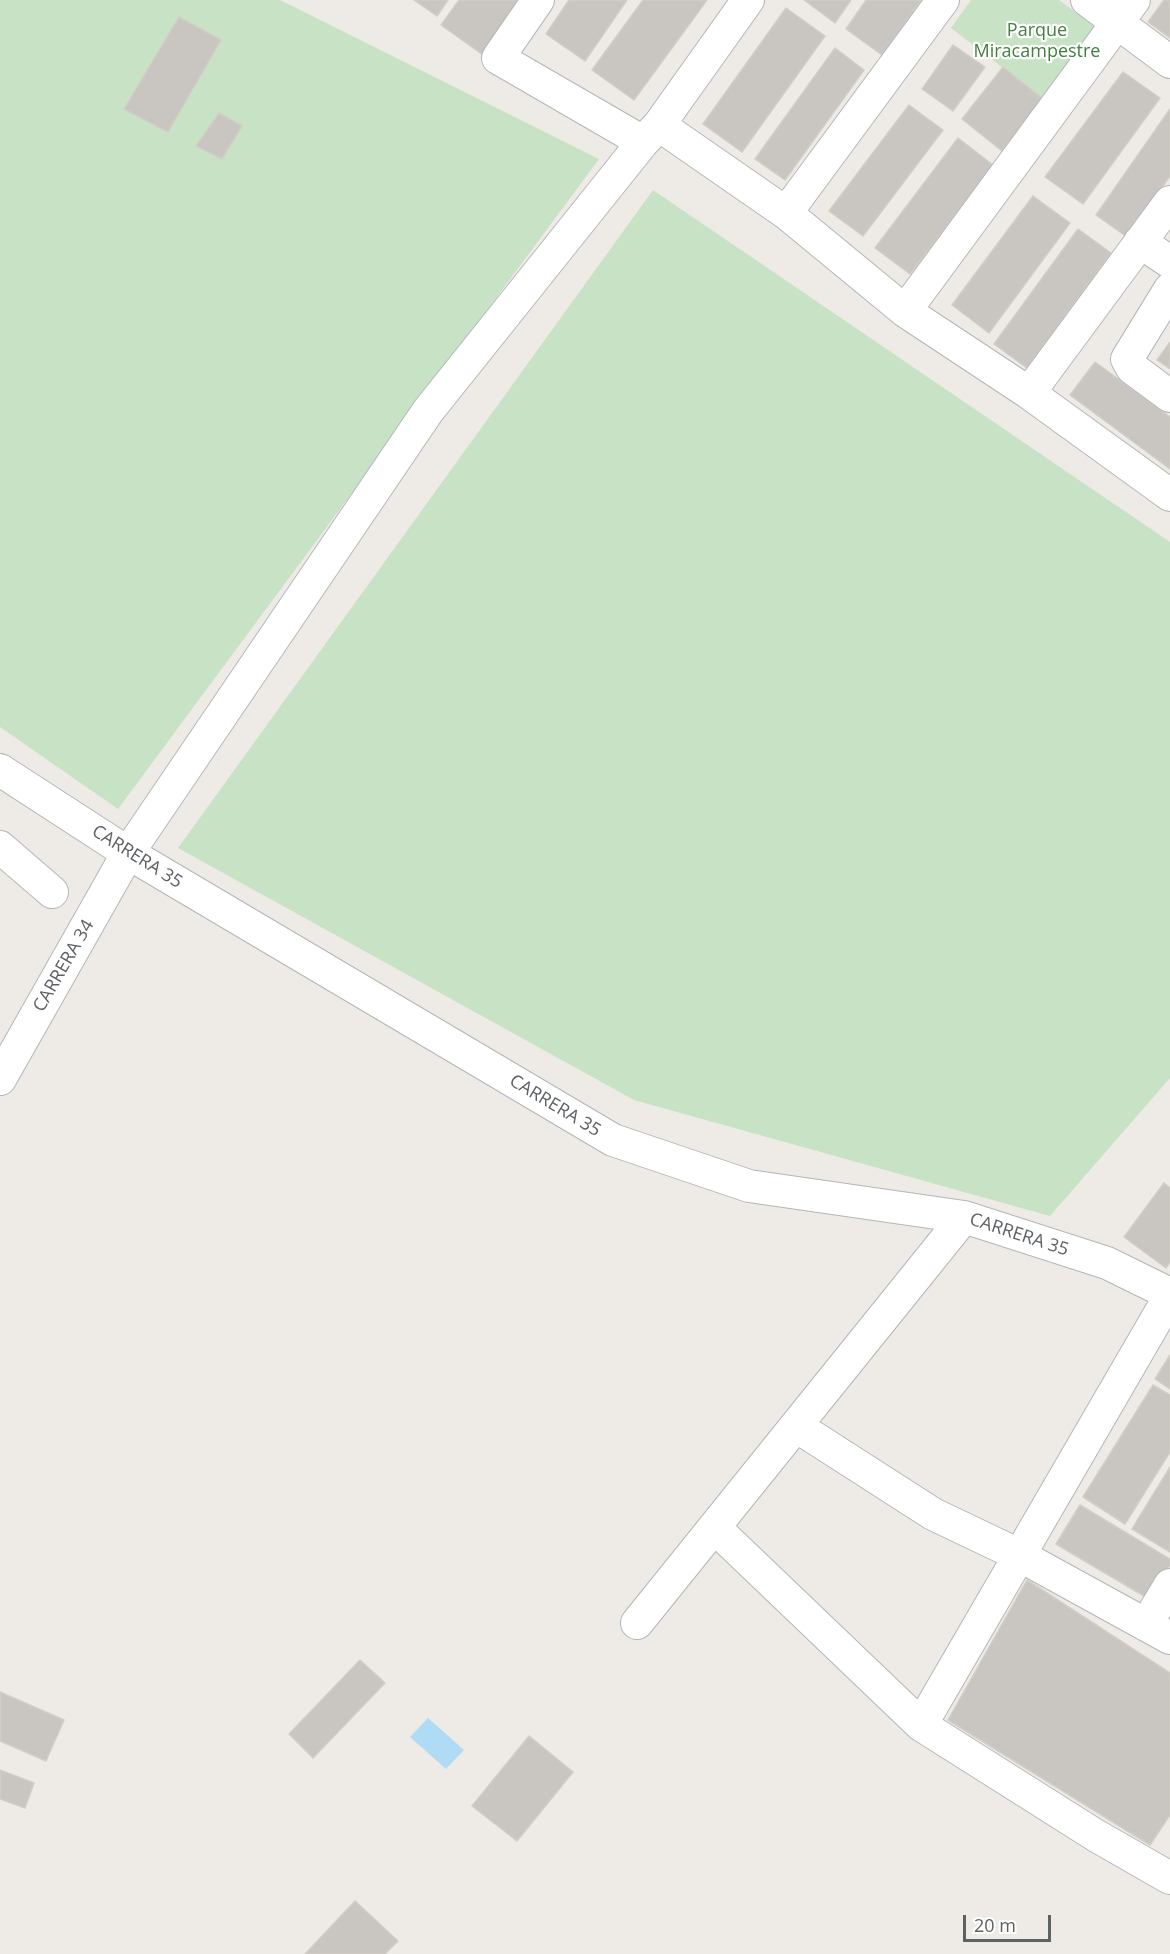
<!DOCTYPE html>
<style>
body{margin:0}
#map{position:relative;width:1170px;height:1954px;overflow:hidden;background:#eeebe6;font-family:"Open Sans",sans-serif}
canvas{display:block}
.scale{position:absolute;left:963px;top:1915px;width:88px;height:27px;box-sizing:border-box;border:3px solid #5d6164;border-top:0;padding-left:8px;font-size:18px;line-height:21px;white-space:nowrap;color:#5d6164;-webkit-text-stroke:4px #fff;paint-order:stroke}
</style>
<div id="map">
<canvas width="1170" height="1954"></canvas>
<div class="scale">20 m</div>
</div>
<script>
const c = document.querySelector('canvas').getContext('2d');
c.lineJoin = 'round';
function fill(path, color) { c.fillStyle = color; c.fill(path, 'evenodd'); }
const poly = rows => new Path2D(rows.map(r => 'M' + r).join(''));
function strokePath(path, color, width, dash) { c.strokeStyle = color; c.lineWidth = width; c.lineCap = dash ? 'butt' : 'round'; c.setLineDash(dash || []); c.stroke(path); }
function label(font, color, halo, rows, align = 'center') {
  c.font = font + ' "Open Sans",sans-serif'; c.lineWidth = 4.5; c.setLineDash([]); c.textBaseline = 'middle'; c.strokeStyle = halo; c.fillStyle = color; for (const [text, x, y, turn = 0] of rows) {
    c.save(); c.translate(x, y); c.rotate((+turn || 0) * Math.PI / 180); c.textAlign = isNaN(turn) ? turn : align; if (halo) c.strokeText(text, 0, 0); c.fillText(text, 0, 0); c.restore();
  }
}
const green = poly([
 [0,0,280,0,599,159,118,809,0,727],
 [971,0,1059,0,1098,29,1043,99,951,28],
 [653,190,1170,542,1170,1078,1050,1216,634,1100,178,848]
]);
const water = poly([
 [428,1718,464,1750,446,1769,410,1737]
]);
const building = poly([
 [414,0,448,0,437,16,414,0],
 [459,0,527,0,486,57,441,25,459,0],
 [569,0,627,0,585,61,546,34,569,0],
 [643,0,707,0,634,100,592,70,643,0],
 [804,0,851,0,835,23,804,0],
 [866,0,921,0,882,55,846,29,866,0],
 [1164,0,1170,0,1170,38,1148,22,1164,0],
 [786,8,825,36,742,152,703,124,786,8],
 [179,17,221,40,168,132,124,109,179,17],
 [953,45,985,67,953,111,922,89,953,45],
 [835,48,864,70,785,180,755,159,835,48],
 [1003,67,1043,99,1002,151,962,119,1003,67],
 [1123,72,1160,98,1083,204,1045,177,1123,72],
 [909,105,943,130,863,236,829,211,909,105],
 [1170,109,1170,176,1127,237,1096,215,1170,109],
 [219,113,242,126,222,159,196,146,219,113],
 [958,138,993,165,910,274,875,248,958,138],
 [1033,196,1070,223,989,333,952,305,1033,196],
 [1078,229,1111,253,1027,368,994,344,1078,229],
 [1170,342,1170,369,1157,360,1170,342],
 [1095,362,1170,417,1170,469,1070,395,1095,362],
 [1164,1183,1170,1188,1170,1262,1166,1268,1124,1237,1164,1183],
 [1170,1355,1170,1389,1155,1379,1170,1355],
 [1153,1385,1170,1395,1170,1452,1125,1524,1083,1497,1153,1385],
 [1170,1467,1170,1552,1132,1529,1170,1467],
 [1080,1505,1170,1559,1170,1565,1149,1599,1056,1544,1080,1505],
 [1027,1580,1170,1673,1170,1815,1150,1845,948,1720,1027,1580],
 [360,1660,385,1683,313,1758,289,1734,360,1660],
 [0,1692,64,1720,46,1761,0,1741,0,1692],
 [529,1736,573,1772,517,1841,472,1806,529,1736],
 [0,1770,34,1783,25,1808,0,1799,0,1770],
 [355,1901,398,1941,385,1954,305,1954,355,1901]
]);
const street = poly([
 [538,0,498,58,643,142],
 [1087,0,1170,62],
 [659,125,786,213,905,311,1029,393,1170,495],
 [786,213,943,0],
 [1140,242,1170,262],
 [1170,289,1127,359,1132,368,1170,396],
 [905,311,1134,0],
 [1029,393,1170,202],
 [0,770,128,853,613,1140,749,1186,964,1217,1107,1263,1170,1294],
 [0,847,52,892],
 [0,1079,128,853,428,411,643,142,659,125,748,0],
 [796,1426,933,1514,1019,1555,1170,1638],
 [714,1527,921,1725,1095,1835,1170,1878],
 [637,1623,964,1217],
 [1146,1625,1170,1585],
 [921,1725,1170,1296]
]);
const parkNames = [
 ["Parque",1037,31],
 ["Miracampestre",1037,52]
];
const streetNames = [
 ["CARRERA 35",137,857,32],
 ["CARRERA 34",64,966,-60],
 ["CARRERA 35",555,1106,31],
 ["CARRERA 35",1019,1235,18]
];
fill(green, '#c7e2c5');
fill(water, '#afdbf4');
fill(building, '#c9c6c2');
strokePath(building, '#d2cdc5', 1.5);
strokePath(street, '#b3b6b9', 34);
strokePath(street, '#fff', 32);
label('18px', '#428040', '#fff', parkNames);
label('18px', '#5d6164', '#fff', streetNames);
</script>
